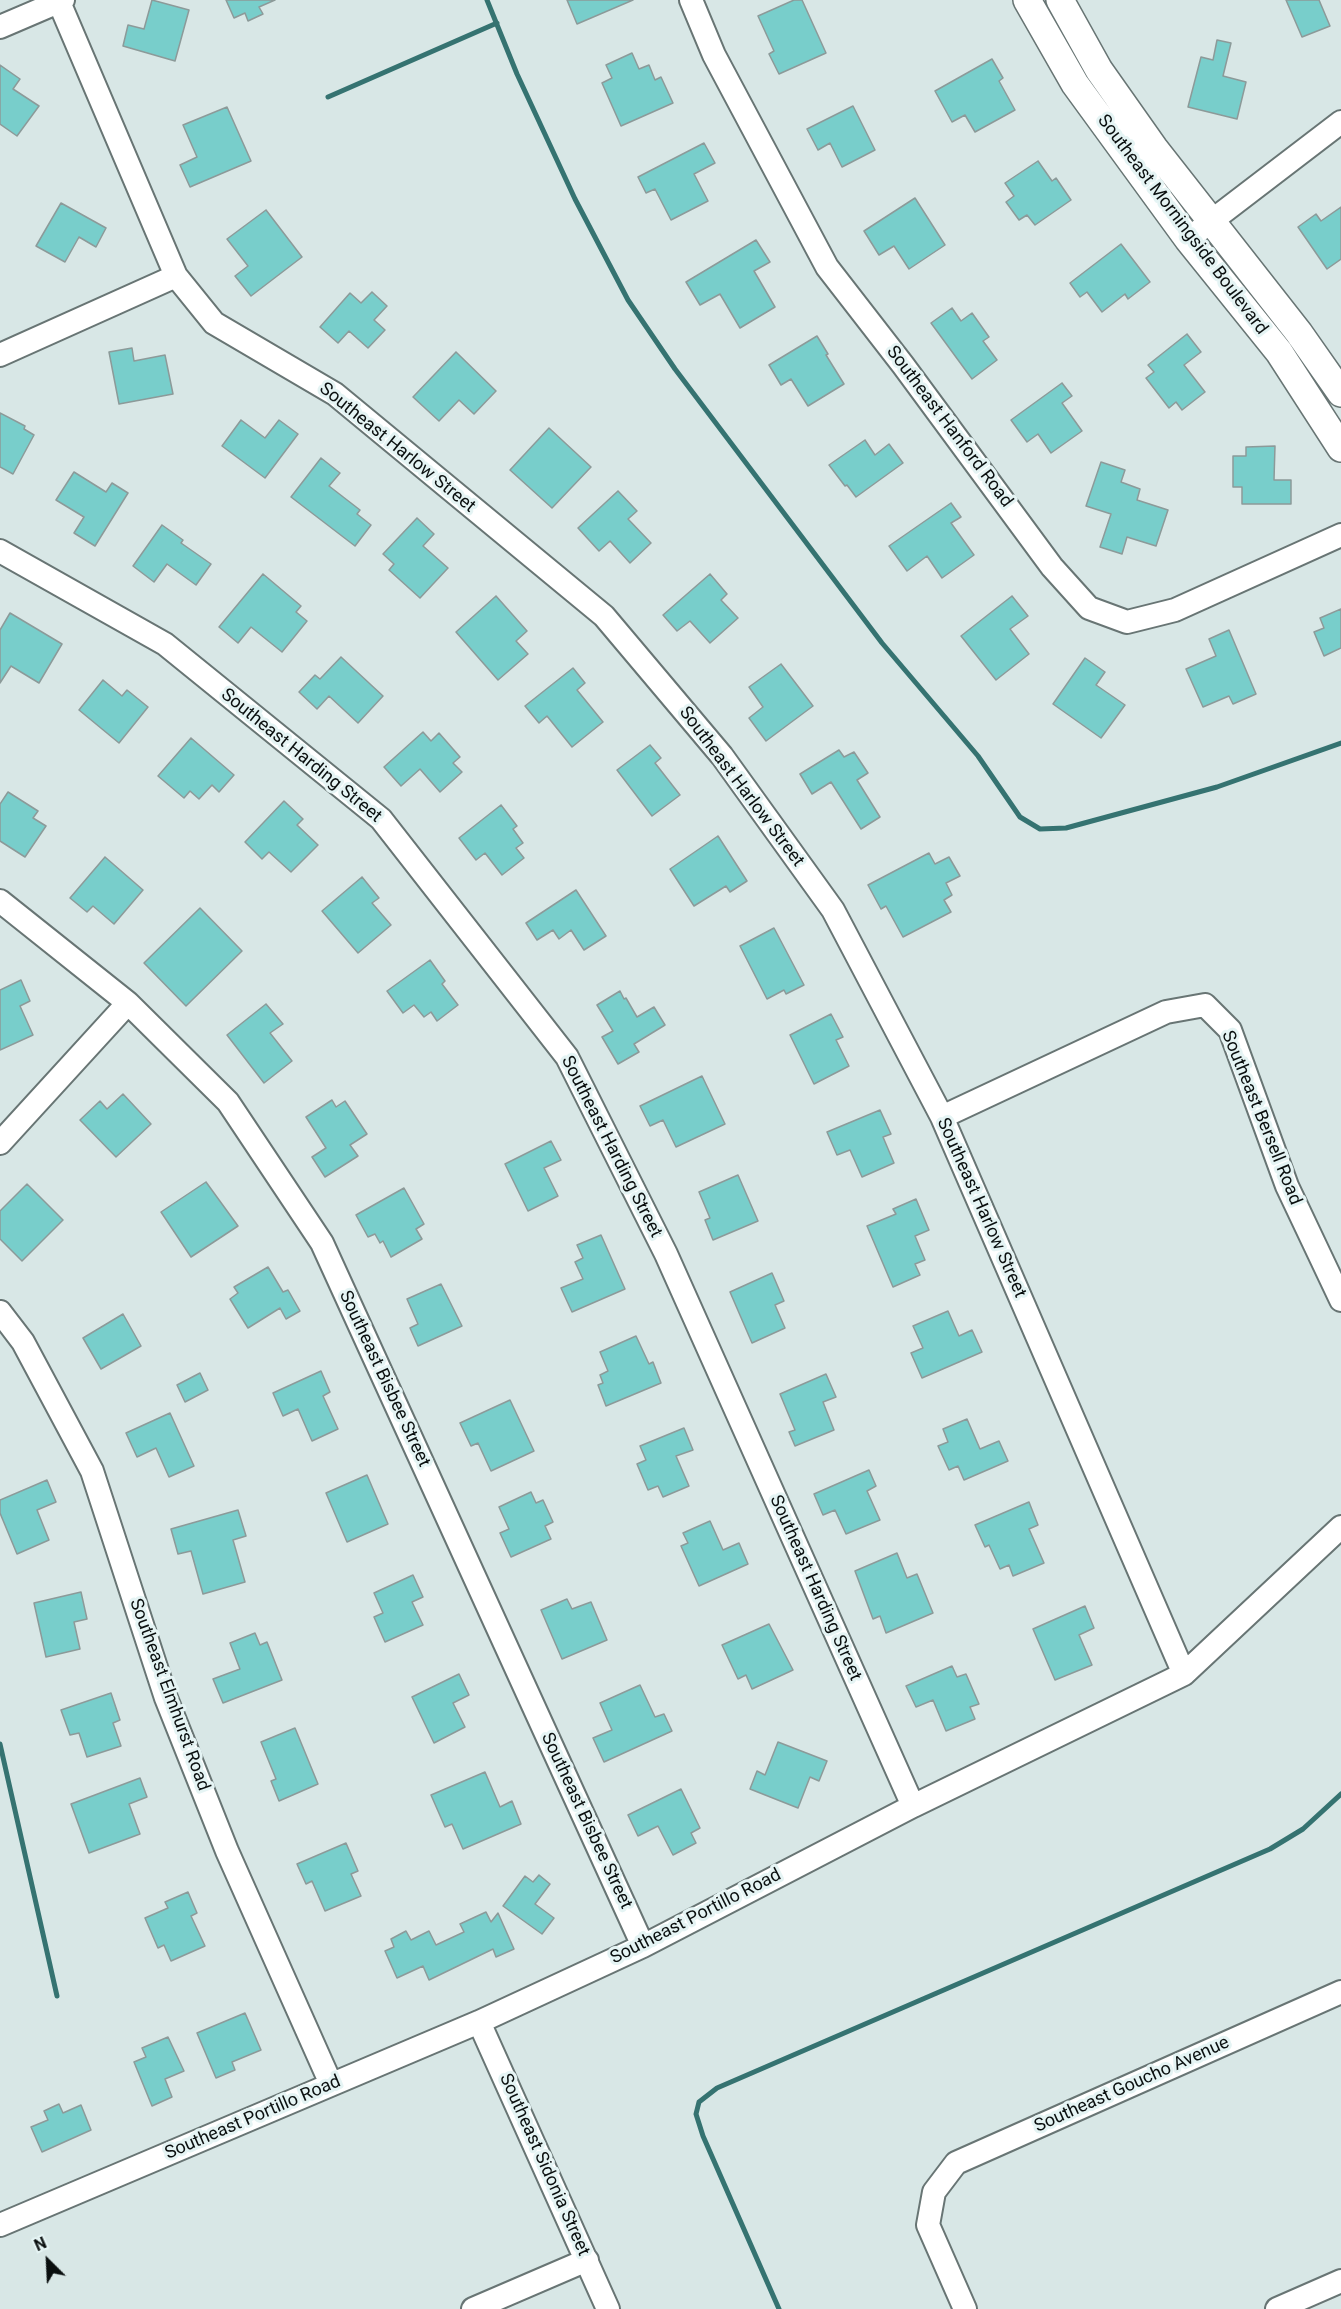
<!DOCTYPE html>
<style>
body{margin:0}
#map{position:relative;width:1341px;height:2309px;overflow:hidden;background:#d8e7e6;font-family:Roboto,sans-serif}
canvas{display:block}
.north{position:absolute;left:18px;top:2231px;width:60px;height:60px;-webkit-text-stroke:4px #e5f4f4;paint-order:stroke;rotate:336deg;font-size:16px;font-weight:700;line-height:24px;text-align:center;color:#0a0f0f}
.north::after{content:'';display:block;margin:auto;width:21px;height:27px;background:#0a0f0f;clip-path:polygon(50% 0,100% 100%,50% 72%,0 100%)}
</style>
<div id="map">
<canvas width="1341" height="2309"></canvas>
<div class="north">N</div>
</div>
<script>
const c = document.querySelector('canvas').getContext('2d');
c.lineJoin = 'round';
const poly = rows => new Path2D(rows.map(r => 'M' + r).join(''));
function strokePath(path, color, width, dash) { c.strokeStyle = color; c.lineWidth = width; c.lineCap = dash ? 'butt' : 'round'; c.setLineDash(dash || []); c.stroke(path); }
function fill(path, color) { c.fillStyle = color; c.fill(path, 'evenodd'); }
function label(font, color, halo, rows, align = 'center') {
  c.font = font + ' Roboto,sans-serif'; c.lineWidth = 6; c.setLineDash([]); c.textBaseline = 'middle'; c.strokeStyle = halo; c.fillStyle = color; for (const [text, x, y, turn = 0] of rows) {
    c.save(); c.translate(x, y); c.rotate((+turn || 0) * Math.PI / 180); c.textAlign = isNaN(turn) ? turn : align; if (halo) c.strokeText(text, 0, 0); c.fillText(text, 0, 0); c.restore();
  }
}
const stream = poly([
 [487,0,517,74,575,199,628,300,675,369,882,643,978,756,1020,817,1040,829,1066,828,1217,787,1341,743],
 [328,97,497,23],
 [0,1744,57,1996],
 [779,2309,703,2136,696,2114,699,2102,717,2088,1270,1849,1303,1829,1341,1794]
]);
const building = poly([
 [152,0,189,10,175,61,123,46,128,25,144,29,152,0],
 [226,0,275,0,259,7,263,14,248,21,245,13,234,18,226,0],
 [567,0,633,0,577,24,567,0],
 [794,0,802,0,826,53,779,74,769,54,774,51,758,16,794,0],
 [1286,0,1319,0,1330,26,1302,37,1286,0],
 [1217,40,1231,43,1223,76,1246,82,1237,119,1188,107,1201,57,1213,60,1217,40],
 [632,53,639,69,649,65,655,80,661,77,673,103,621,126,602,83,612,78,606,65,632,53],
 [992,59,1003,78,999,81,1015,110,975,132,965,115,952,122,935,91,992,59],
 [0,65,20,79,13,89,39,106,17,136,0,124,0,65],
 [853,106,875,150,842,167,830,143,818,150,807,129,853,106],
 [227,107,251,161,190,187,180,165,197,157,183,125,227,107],
 [704,143,715,163,694,174,708,201,671,220,655,189,646,193,638,177,704,143],
 [1038,161,1052,181,1056,178,1071,200,1035,225,1027,215,1019,220,1006,202,1014,196,1005,183,1038,161],
 [915,198,945,245,909,269,894,246,879,255,864,231,915,198],
 [61,203,106,228,96,247,79,237,65,262,36,246,61,203],
 [1341,207,1341,259,1327,269,1298,227,1316,214,1321,221,1341,207],
 [266,210,302,257,251,296,235,276,248,266,227,239,266,210],
 [756,240,770,262,754,271,775,307,740,328,720,294,700,305,686,282,756,240],
 [1121,244,1150,282,1128,299,1125,294,1102,312,1087,292,1080,297,1070,283,1121,244],
 [372,292,387,306,374,320,385,330,368,348,349,331,338,343,320,327,350,293,361,303,372,292],
 [952,308,961,321,972,313,989,337,983,341,997,360,972,379,931,323,952,308],
 [1187,334,1201,352,1184,365,1205,392,1182,410,1176,402,1169,408,1146,378,1154,372,1148,365,1187,334],
 [817,336,828,354,826,355,844,384,808,406,791,379,781,385,769,365,817,336],
 [132,348,134,361,165,355,173,394,119,404,109,352,132,348],
 [456,352,496,391,474,414,459,400,439,421,413,397,456,352],
 [1062,383,1072,396,1062,403,1082,431,1051,453,1038,434,1027,442,1011,420,1062,383],
 [0,413,25,426,24,429,34,435,13,474,0,467,0,413],
 [241,420,265,438,279,420,298,434,265,478,222,446,241,420],
 [549,428,591,467,552,508,510,470,549,428],
 [865,440,875,455,889,444,903,463,856,497,847,485,845,486,829,465,865,440],
 [1275,446,1274,480,1291,480,1291,504,1242,504,1242,487,1233,487,1233,456,1246,456,1246,447,1275,446],
 [321,458,340,473,329,486,360,510,357,514,371,525,355,546,291,497,321,458],
 [1101,462,1125,470,1121,482,1140,489,1137,500,1168,510,1156,546,1127,537,1122,554,1100,547,1111,514,1086,506,1101,462],
 [74,472,106,492,112,483,128,493,95,546,74,533,84,517,56,500,74,472],
 [618,491,637,511,628,519,651,543,630,563,610,541,599,551,578,528,618,491],
 [951,503,961,517,951,523,974,555,942,578,927,556,907,571,889,546,951,503],
 [417,518,434,534,423,546,448,568,420,598,389,570,394,564,383,554,417,518],
 [162,525,183,540,181,543,211,564,196,585,167,564,154,582,133,566,162,525],
 [263,574,301,606,296,612,307,621,282,652,251,627,238,643,219,627,263,574],
 [710,574,727,594,721,600,738,618,710,643,690,621,677,631,663,615,710,574],
 [496,596,527,631,516,641,528,654,498,680,456,632,496,596],
 [1012,596,1028,616,1010,629,1029,654,996,680,961,636,1012,596],
 [1341,609,1341,648,1324,656,1314,632,1324,628,1320,618,1341,609],
 [10,613,62,644,39,683,11,666,0,683,0,630,10,613],
 [1229,630,1256,694,1233,704,1229,696,1203,707,1186,669,1216,656,1209,639,1229,630],
 [341,657,383,696,358,723,329,696,317,709,299,692,315,675,320,679,341,657],
 [1085,658,1105,672,1096,685,1125,705,1101,738,1053,704,1085,658],
 [781,664,813,706,766,741,749,718,763,707,749,687,781,664],
 [573,668,585,683,577,690,603,722,572,747,547,716,539,723,525,706,573,668],
 [103,680,122,696,127,690,148,707,119,743,79,710,103,680],
 [423,732,431,741,439,733,460,757,453,763,462,772,440,792,420,769,401,786,384,767,423,732],
 [191,738,234,775,219,792,212,785,199,799,190,791,184,798,158,776,191,738],
 [650,745,661,758,655,763,680,795,652,816,617,770,650,745],
 [839,750,844,757,854,752,868,773,857,780,880,817,861,829,831,782,812,794,800,774,839,750],
 [8,792,38,811,33,818,46,826,25,857,0,841,0,804,8,792],
 [284,801,303,819,297,825,318,845,291,872,269,852,262,859,245,842,284,801],
 [501,805,517,826,513,829,523,843,516,848,524,858,502,875,485,853,476,860,459,838,501,805],
 [718,836,747,881,730,892,726,886,694,906,670,869,718,836],
 [929,853,935,864,949,857,960,876,946,883,952,895,944,900,951,912,903,937,886,906,881,909,868,885,929,853],
 [105,857,143,890,114,924,93,906,87,912,70,898,105,857],
 [362,877,379,898,372,903,391,925,358,953,322,911,362,877],
 [576,890,606,936,584,950,571,930,559,939,553,930,537,940,526,923,576,890],
 [200,908,242,951,186,1006,144,963,200,908],
 [774,928,804,985,786,994,784,990,767,999,740,946,774,928],
 [430,960,445,981,442,984,458,1005,437,1021,431,1012,424,1017,414,1005,403,1013,387,991,430,960],
 [21,980,30,1001,20,1006,33,1035,0,1050,0,990,21,980],
 [620,991,624,999,626,998,637,1017,654,1007,665,1025,634,1044,639,1052,618,1064,602,1037,613,1031,597,1005,620,991],
 [266,1004,283,1024,270,1033,292,1061,264,1083,227,1035,266,1004],
 [831,1014,843,1037,836,1040,849,1066,814,1084,790,1035,831,1014],
 [702,1076,725,1124,676,1147,663,1120,650,1126,640,1106,702,1076],
 [123,1094,151,1124,116,1157,80,1120,100,1101,107,1109,123,1094],
 [332,1100,336,1107,345,1101,367,1134,350,1145,358,1156,325,1177,312,1157,326,1148,306,1117,332,1100],
 [880,1110,891,1134,883,1137,894,1163,862,1177,850,1150,837,1155,827,1132,880,1110],
 [551,1141,561,1160,544,1168,558,1196,528,1211,505,1164,551,1141],
 [738,1175,758,1221,713,1240,705,1220,710,1218,699,1192,738,1175],
 [206,1182,238,1226,191,1257,161,1212,206,1182],
 [27,1184,63,1220,22,1261,0,1239,0,1211,27,1184],
 [404,1188,424,1224,416,1229,422,1239,391,1257,383,1241,380,1243,375,1234,368,1237,356,1215,404,1188],
 [916,1199,929,1230,915,1236,925,1260,915,1264,920,1275,893,1287,867,1226,896,1214,893,1209,916,1199],
 [601,1235,625,1289,572,1312,561,1288,583,1279,575,1262,583,1258,577,1245,601,1235],
 [268,1267,283,1292,288,1290,300,1311,286,1319,280,1308,248,1328,230,1299,238,1293,234,1287,268,1267],
 [772,1273,784,1301,775,1305,785,1328,752,1343,730,1292,772,1273],
 [441,1284,462,1326,418,1346,410,1328,418,1324,407,1299,441,1284],
 [948,1311,959,1336,972,1330,982,1352,922,1378,911,1353,923,1348,913,1326,948,1311],
 [123,1314,141,1346,101,1369,83,1338,123,1314],
 [636,1336,649,1364,653,1362,661,1383,606,1406,598,1385,603,1383,600,1375,608,1371,600,1352,636,1336],
 [321,1371,330,1392,323,1396,338,1429,312,1441,298,1409,283,1416,273,1393,321,1371],
 [200,1373,208,1390,185,1402,177,1385,200,1373],
 [826,1374,836,1397,823,1402,834,1430,795,1446,789,1432,795,1430,780,1394,826,1374],
 [510,1400,534,1451,491,1471,478,1443,471,1446,460,1423,510,1400],
 [170,1413,194,1466,169,1477,156,1448,137,1457,126,1433,170,1413],
 [967,1419,980,1449,999,1441,1008,1461,964,1480,958,1466,949,1470,938,1446,948,1442,943,1429,967,1419],
 [684,1428,693,1450,676,1456,689,1486,663,1497,658,1486,648,1490,637,1464,646,1460,640,1446,684,1428],
 [869,1470,876,1486,867,1491,880,1520,846,1534,835,1510,823,1515,814,1494,869,1470],
 [367,1475,388,1524,347,1542,326,1493,367,1475],
 [47,1480,56,1502,37,1510,49,1540,17,1554,0,1513,0,1500,47,1480],
 [531,1492,536,1503,543,1500,553,1522,545,1526,551,1539,511,1557,500,1533,509,1529,499,1507,531,1492],
 [1029,1502,1038,1525,1029,1529,1044,1563,1013,1576,1009,1565,1000,1569,989,1545,985,1547,975,1525,1029,1502],
 [238,1510,246,1536,233,1540,245,1582,203,1594,191,1551,178,1554,171,1529,238,1510],
 [710,1521,723,1550,739,1543,748,1564,699,1586,681,1546,688,1543,683,1533,710,1521],
 [897,1553,907,1578,917,1574,933,1613,886,1633,880,1616,873,1619,855,1571,897,1553],
 [413,1575,423,1597,412,1602,423,1625,385,1642,374,1617,383,1613,374,1593,413,1575],
 [81,1592,87,1619,74,1622,80,1649,46,1657,34,1603,81,1592],
 [567,1599,572,1609,591,1602,607,1640,562,1659,541,1610,567,1599],
 [1085,1606,1094,1628,1079,1635,1092,1665,1055,1680,1033,1629,1085,1606],
 [769,1624,793,1670,752,1689,746,1675,738,1679,722,1645,769,1624],
 [255,1633,260,1645,267,1642,282,1680,223,1703,213,1679,240,1669,230,1643,255,1633],
 [952,1666,957,1677,966,1674,979,1704,970,1707,975,1719,946,1731,933,1700,916,1707,906,1686,952,1666],
 [459,1674,469,1695,453,1703,465,1727,434,1743,412,1697,459,1674],
 [640,1685,655,1717,664,1714,672,1731,604,1762,593,1738,612,1730,600,1703,640,1685],
 [111,1693,120,1720,113,1723,121,1746,87,1757,79,1733,70,1735,61,1710,111,1693],
 [295,1728,318,1784,279,1801,271,1781,276,1779,261,1742,295,1728],
 [778,1742,827,1761,819,1781,810,1777,798,1808,750,1789,757,1771,765,1775,778,1742],
 [485,1772,500,1807,512,1801,521,1824,463,1849,452,1824,445,1827,431,1795,485,1772],
 [140,1778,147,1797,129,1804,140,1834,89,1853,71,1804,140,1778],
 [681,1789,700,1828,691,1833,696,1843,673,1855,658,1826,638,1836,628,1815,681,1789],
 [346,1843,358,1871,351,1874,361,1896,325,1911,312,1881,306,1884,297,1864,346,1843],
 [539,1875,550,1884,535,1904,554,1918,542,1934,503,1906,525,1876,533,1882,539,1875],
 [188,1892,197,1913,191,1916,205,1946,171,1961,164,1945,158,1948,145,1918,168,1908,165,1902,188,1892],
 [486,1912,491,1922,498,1913,514,1949,496,1957,493,1949,429,1980,423,1966,397,1978,385,1951,394,1947,391,1939,406,1931,411,1940,429,1931,436,1945,464,1932,460,1924,486,1912],
 [245,2013,261,2050,232,2062,235,2070,216,2078,197,2033,245,2013],
 [168,2037,184,2071,165,2079,172,2097,152,2106,134,2062,146,2057,142,2048,168,2037],
 [59,2104,63,2113,81,2105,91,2130,42,2152,31,2127,48,2120,44,2111,59,2104]
]);
const minor = poly([
 [691,0,714,55,827,267,903,365,1052,567,1089,608,1127,622,1175,610,1341,535],
 [59,2,176,276,214,323,335,394,604,616,722,756,833,910,942,1117,1184,1674],
 [0,27,63,0],
 [1188,239,1341,122],
 [0,355,176,276],
 [0,551,165,644,381,819,567,1057,666,1254,913,1806],
 [0,901,128,1003,228,1102,322,1243,643,1946],
 [942,1117,1166,1012,1205,1005,1230,1030,1287,1186,1341,1300],
 [0,1143,128,1003],
 [0,1312,23,1342,92,1471,166,1698,227,1851,331,2084],
 [479,2022,608,2309],
 [0,2225,479,2022,643,1946,913,1806,1184,1674,1341,1527],
 [473,2309,587,2260],
 [965,2309,928,2225,934,2192,956,2163,1341,1992],
 [1277,2309,1341,2281]
]);
const tertiary = poly([
 [1027,0,1075,84,1188,239,1279,352,1341,448],
 [1060,0,1099,70,1154,148,1299,333,1341,393]
]);
const streetNames = [
 ["Southeast Morningside Boulevard",1182,225,53],
 ["Southeast Hanford Road",949,427,53],
 ["Southeast Harlow Street",397,448,39],
 ["Southeast Harding Street",301,756,39],
 ["Southeast Harlow Street",741,787,53],
 ["Southeast Bersell Road",1261,1118,68],
 ["Southeast Harding Street",611,1147,63],
 ["Southeast Harlow Street",981,1208,66],
 ["Southeast Bisbee Street",384,1379,65],
 ["Southeast Harding Street",815,1588,66],
 ["Southeast Elmhurst Road",169,1695,70],
 ["Southeast Bisbee Street",586,1821,65],
 ["Southeast Portillo Road",696,1917,-27],
 ["Southeast Goucho Avenue",1132,2085,-24],
 ["Southeast Portillo Road",253,2118,-23],
 ["Southeast Sidonia Street",544,2165,66]
];
strokePath(stream, '#357371', 5);
fill(building, '#78cecb');
strokePath(building, '#8c9a99', 1.5);
strokePath(minor, '#687574', 26);
strokePath(tertiary, '#687574', 30);
strokePath(minor, '#fff', 22);
strokePath(tertiary, '#fff', 27);
label('18px', '#0a0f0f', '#e5f4f4', streetNames);
</script>
